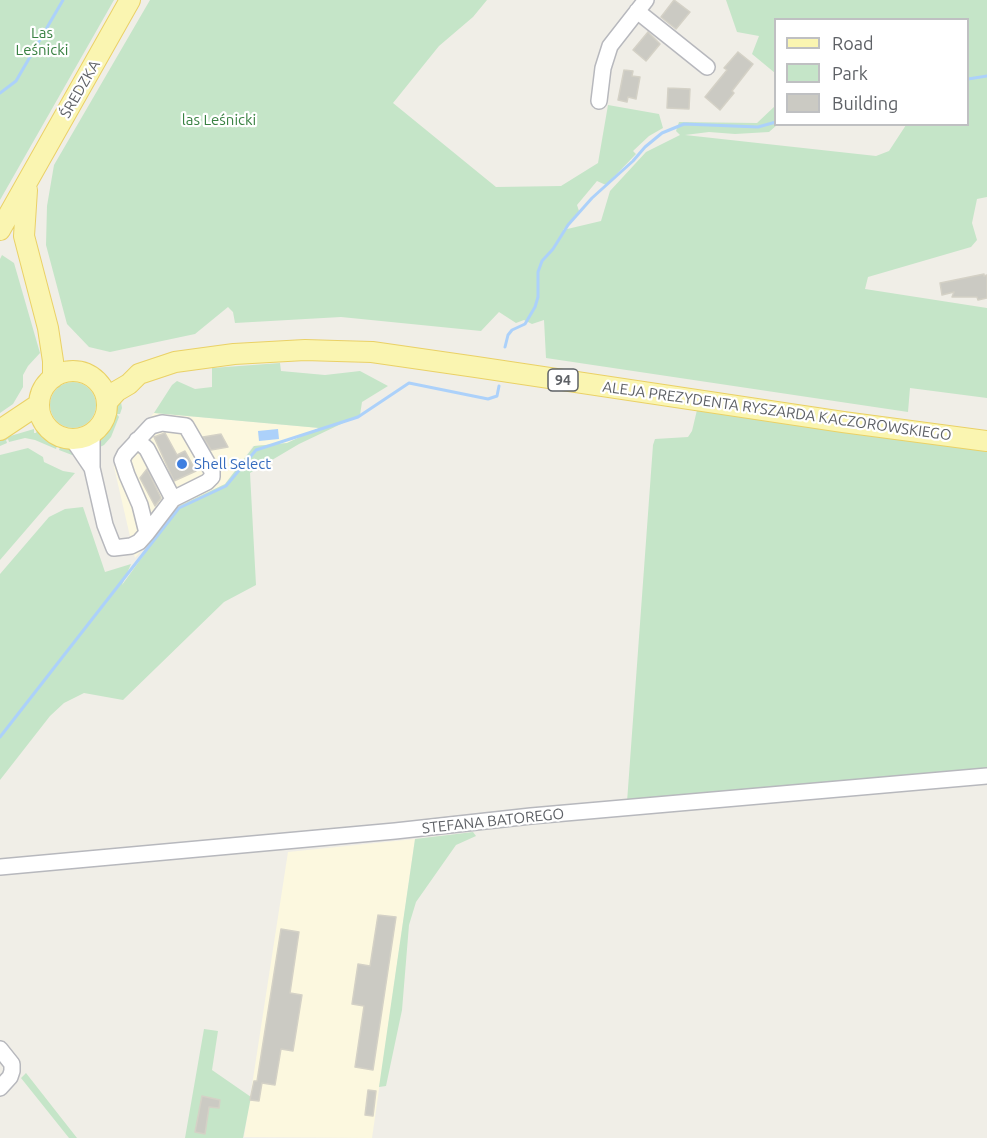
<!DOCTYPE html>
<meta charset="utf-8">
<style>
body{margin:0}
#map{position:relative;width:987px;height:1138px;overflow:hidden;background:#f0eee7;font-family:Ubuntu,sans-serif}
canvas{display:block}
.legend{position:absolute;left:774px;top:18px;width:195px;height:108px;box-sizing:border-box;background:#fff;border:2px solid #bfc0c2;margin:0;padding:8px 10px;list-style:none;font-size:18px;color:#5e6166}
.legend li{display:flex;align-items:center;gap:12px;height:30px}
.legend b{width:30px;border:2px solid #bfc0c2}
</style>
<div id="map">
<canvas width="987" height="1138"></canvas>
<ul class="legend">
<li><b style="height:8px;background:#faf5b1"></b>Road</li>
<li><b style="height:16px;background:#c5e5c8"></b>Park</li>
<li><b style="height:16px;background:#cbcac3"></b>Building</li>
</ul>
</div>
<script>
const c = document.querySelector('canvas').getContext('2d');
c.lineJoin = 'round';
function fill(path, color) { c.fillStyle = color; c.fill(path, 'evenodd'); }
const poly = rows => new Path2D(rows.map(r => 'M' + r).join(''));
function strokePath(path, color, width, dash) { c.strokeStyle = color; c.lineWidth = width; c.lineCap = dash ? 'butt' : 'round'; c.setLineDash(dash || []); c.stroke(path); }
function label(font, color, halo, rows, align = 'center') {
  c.font = font + ' Ubuntu,sans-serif'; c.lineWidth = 4.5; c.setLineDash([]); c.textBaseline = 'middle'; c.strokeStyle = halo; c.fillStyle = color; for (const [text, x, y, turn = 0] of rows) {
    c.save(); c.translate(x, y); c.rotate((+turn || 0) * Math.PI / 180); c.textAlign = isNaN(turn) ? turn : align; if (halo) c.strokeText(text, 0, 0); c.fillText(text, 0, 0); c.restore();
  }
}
const commercial = poly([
 [154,413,320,428,287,443,253,446,225,484,179,506,135,558,114,467,117,453],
 [415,839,372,1138,244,1137,288,852]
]);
const green = poly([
 [0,0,114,0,0,200],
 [150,0,487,0,473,17,439,46,393,103,496,187,561,186,598,163,608,105,659,114,663,128,649,136,633,151,636,154,606,185,597,181,577,205,579,211,563,230,601,221,610,191,646,152,680,135,676,131,679,122,757,123,775,106,777,125,769,132,735,134,709,132,685,135,876,156,889,151,906,125,968,124,968,20,776,20,775,73,752,54,759,36,737,32,726,0,987,0,987,197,977,199,972,223,977,240,971,247,868,277,865,289,987,308,987,398,910,388,908,412,546,358,544,320,532,324,524,320,516,323,499,312,481,331,341,317,235,323,233,312,228,307,195,334,110,352,89,347,67,324,46,245,47,206,54,165],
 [2,255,14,263,40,353,28,366,23,375,23,387,13,404,0,413,0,259],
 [280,363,281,371,325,375,360,371,388,386,362,402,360,415,299,444,250,473,256,585,224,602,123,700,84,693,64,703,50,716,0,780,0,574,49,517,65,509,83,507,105,572,131,564,122,585,179,506,225,484,254,446,287,443,319,428,154,413,172,385,177,381,195,389,212,387,212,368],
 '50 405a23 23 0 1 1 46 0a23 23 0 1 1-46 0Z',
 [120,396,122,408,120,414,117,414,119,417,111,437,104,445,96,449,99,436,110,422,114,404],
 [697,410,890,438,987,447,987,768,627,802,653,445,655,439,688,437,692,431],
 [34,429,34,433,36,433,37,430,43,432,58,443,69,446,77,455,72,455,59,450,60,447,57,446,56,449,35,440,25,438,9,442,8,439,6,440,7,443,0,446,0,439],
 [28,448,43,457,44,462,63,471,75,473,0,560,0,455],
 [473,832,476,836,456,845,416,902,409,925,402,1010,386,1086,379,1087,415,839],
 [204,1029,218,1031,212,1070,251,1097,243,1138,185,1138],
 [26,1073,77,1138,69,1138,21,1078]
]);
const water = poly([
 [278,429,279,439,259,441,258,431]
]);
const stream = poly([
 [968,79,987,76],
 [0,93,16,81,63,0],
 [505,347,508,335,512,330,525,324,535,307,538,297,538,272,542,261,553,249,568,225,592,198,633,161,645,147,662,133,684,124,758,127,776,122],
 [0,737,179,508,226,486,256,450,358,417,409,383,488,399,497,396,499,386]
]);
const building = poly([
 [674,0,690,12,676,29,661,17,674,0],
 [648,32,660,44,646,61,633,50,648,32],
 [738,52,753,64,732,91,734,93,720,110,705,97,727,70,724,68,738,52],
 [624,70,633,71,632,76,640,77,636,99,628,97,627,102,618,100,624,70],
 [668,88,690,89,689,109,667,108,668,88],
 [984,274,984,276,987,275,987,298,978,300,977,297,952,297,954,292,942,295,940,283,984,274],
 [165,433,177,455,185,451,196,471,174,481,154,437,165,433],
 [221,434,228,447,211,450,203,437,221,434],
 [147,469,161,498,155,506,140,478,147,469],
 [378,915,396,917,373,1070,355,1067,364,1006,352,1004,358,964,370,966,378,915],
 [281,929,299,932,290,993,302,995,293,1051,281,1049,275,1085,262,1083,259,1101,250,1100,254,1081,257,1081,281,929],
 [368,1090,376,1091,373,1116,365,1115,368,1090],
 [202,1096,220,1100,219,1108,209,1107,205,1134,195,1132,202,1096]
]);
const minor = poly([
 [637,11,707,67],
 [599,101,603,68,610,46,646,0],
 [92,434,92,468,105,525,114,548,131,546,139,542,147,533,173,499,207,482,212,477,212,471,186,426,162,423,151,426,125,454,122,460,127,475,140,505,147,533],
 [73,440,92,468],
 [137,440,147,449,173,499],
 [0,867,395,831,531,816,987,776],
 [0,1049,12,1064,12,1071,10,1077,0,1088]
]);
const major = poly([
 [27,190,24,236,48,328,53,361,53,378],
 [0,230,130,0],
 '39 405a34 34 0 1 1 68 0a34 34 0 1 1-68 0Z',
 [107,402,117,391,129,384,139,374,175,362,234,354,305,350,337,351,372,352,476,367,843,422,987,441],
 [0,430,39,404]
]);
const markers = [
 [182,464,6,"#3f7fe0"]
];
const shields = [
 [563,380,30]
];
const shieldNames = [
 ["94",563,380]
];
const parkNames = [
 ["Las",42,33],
 ["Leśnicki",42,50],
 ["las Leśnicki",219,120]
];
const streetNames = [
 ["ŚREDZKA",80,89,-60],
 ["ALEJA PREZYDENTA RYSZARDA KACZOROWSKIEGO",777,411,8],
 ["STEFANA BATOREGO",493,821,-6]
];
const shopNames = [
 ["Shell Select",194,464]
];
fill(commercial, '#fcf8df');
fill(green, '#c5e5c8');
fill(water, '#acd1fa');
strokePath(stream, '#acd1fa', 3);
fill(building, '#cbcac3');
strokePath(building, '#d4d1c6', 1.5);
strokePath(minor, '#b7b8bd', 18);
strokePath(major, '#ead166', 22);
strokePath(minor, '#fff', 15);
strokePath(major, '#faf5b1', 20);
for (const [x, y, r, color] of markers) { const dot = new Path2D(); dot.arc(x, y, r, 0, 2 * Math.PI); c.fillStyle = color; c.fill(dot); strokePath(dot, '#fff', 2); }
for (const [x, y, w] of shields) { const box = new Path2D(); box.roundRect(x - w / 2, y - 11, w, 22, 4.5); c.fillStyle = '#fff'; c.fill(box); strokePath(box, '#5e6166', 1.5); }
label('bold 14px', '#5e6166', null, shieldNames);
label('15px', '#3a8243', '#fff', parkNames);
label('15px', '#5e6166', '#fff', streetNames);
label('15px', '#366cbe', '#fff', shopNames, 'left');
</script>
